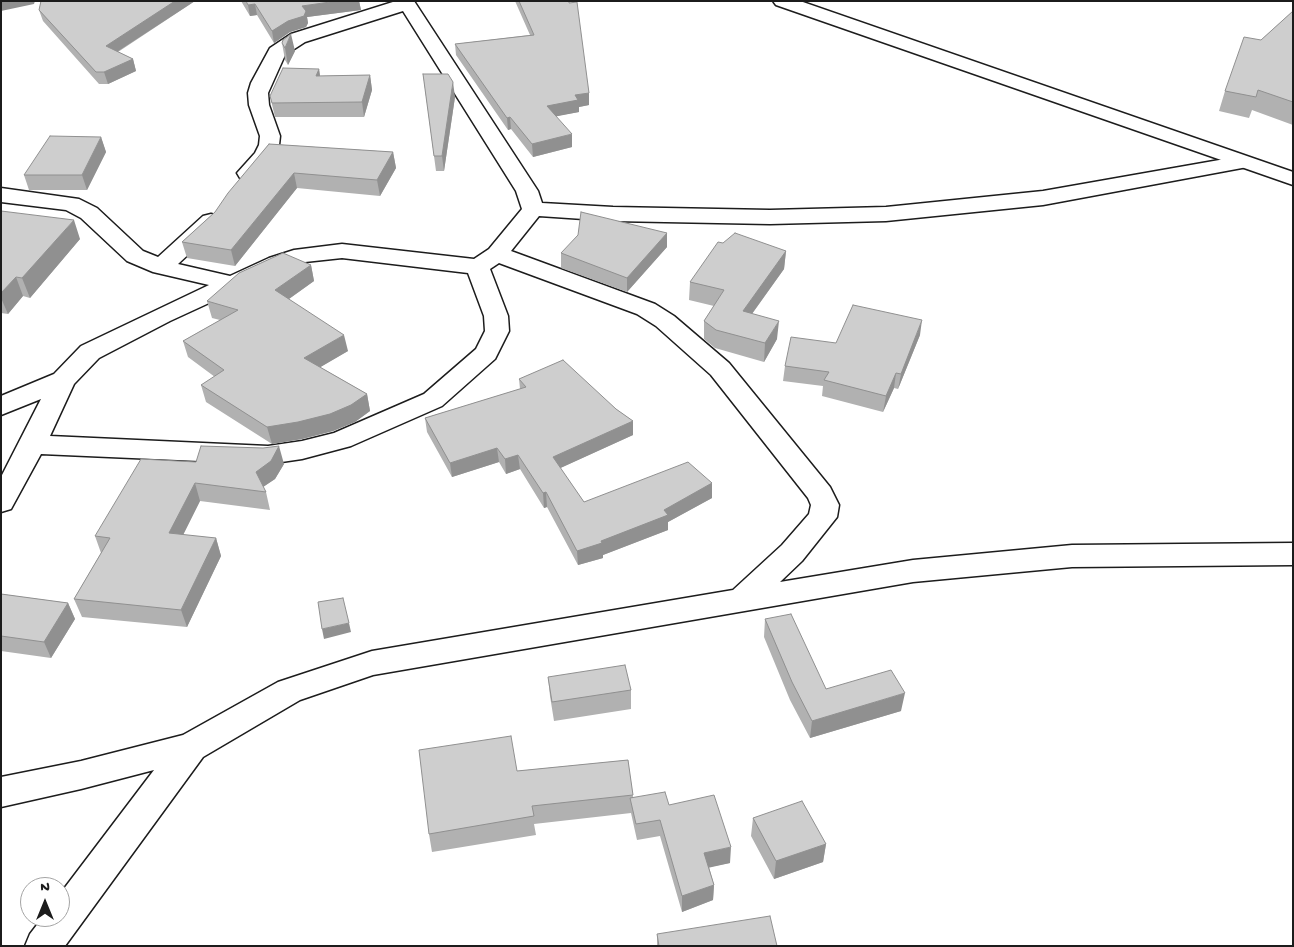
<!DOCTYPE html>
<style>
body{margin:0}
#map{position:relative;width:1294px;height:947px;overflow:hidden;background:#fff;font-family:"Gochi Hand",sans-serif}
canvas{display:block}
.frame{position:absolute;inset:0;border:2px solid #1c1c1c;pointer-events:none}
.north{position:absolute;left:20px;top:877px;width:50px;height:50px;box-sizing:border-box;background:#fff;border:1px solid #a4a4a4;border-radius:50%;rotate:0deg;font-size:14px;font-weight:700;line-height:20px;text-align:center;color:#1c1c1c}
.north::after{content:'';display:block;margin:auto;width:18px;height:22px;background:#1c1c1c;clip-path:polygon(50% 0,100% 100%,50% 72%,0 100%)}
</style>
<div id="map">
<canvas width="1294" height="947"></canvas>
<div class="frame"></div>
<div class="north">N</div>
</div>
<script>
const c = document.querySelector('canvas').getContext('2d');
c.lineJoin = 'round';
const poly = rows => new Path2D(rows.map(r => 'M' + r).join(''));
function strokePath(path, color, width, dash) { c.strokeStyle = color; c.lineWidth = width; c.lineCap = dash ? 'butt' : 'round'; c.setLineDash(dash || []); c.stroke(path); }
function fill(path, color) { c.fillStyle = color; c.fill(path, 'evenodd'); }
const street = poly([
 [396,1,414,1,538,191,542,203,613,207,770,210,886,207,1043,191,1242,156,1249,158,1253,162,1249,166,1242,168,1043,205,886,221,770,224,613,221,539,216,511,251,655,304,674,316,729,363,830,487,839,505,837,517,802,561,780,582,913,560,1072,545,1293,543,1293,565,1072,567,913,582,373,675,300,700,203,757,65,946,25,946,30,934,43,917,60,917,60,894,154,770,81,789,1,807,1,777,81,761,183,735,278,682,372,651,733,590,782,545,809,514,811,505,808,498,711,375,656,326,637,314,499,263,490,269,508,316,509,331,495,359,442,406,351,446,302,459,268,464,41,454,11,509,1,512,1,477,41,399,1,415,1,396,54,374,81,346,209,285,153,272,127,261,81,218,66,210,1,202,1,188,79,199,97,208,143,251,158,257,203,216,211,214,219,216,222,221,219,226,178,264,230,276,269,258,294,250,342,244,474,259,489,249,522,209,516,191,403,11,305,42,285,55,268,93,269,105,280,136,279,145,271,159,256,178,248,179,240,178,237,173,255,153,259,145,260,136,249,105,248,93,251,83,270,48,291,34,396,1],
 [342,258,468,273,484,316,485,331,476,349,424,394,334,433,302,441,268,446,50,436,74,384,99,358,170,321,285,268,305,262,342,258]
]);
const secondary = poly([
 [773,1,800,1,1293,172,1293,185,776,5,773,1]
]);
const wall = poly([
 [41,1,195,1,118,52,133,59,136,71,108,84,99,84,43,21,39,10],
 [241,1,359,1,361,10,307,17,308,23,306,27,290,32,274,43,257,15,250,16],
 [515,1,569,1,589,93,589,105,579,107,579,112,556,116,572,147,533,157,511,129,508,130,456,55,455,44,530,35],
 [1293,11,1293,125,1252,110,1249,118,1219,111,1225,91,1261,40],
 [282,43,295,51,288,65,285,60],
 [319,69,320,76,370,75,372,90,364,117,275,117,270,96],
 [423,74,455,97,444,171,436,171],
 [101,137,106,152,87,190,29,190,24,175],
 [269,144,393,152,396,168,380,196,297,188,235,266,187,258,182,242,215,212],
 [1,211,80,239,30,298,23,296,8,314,1,313],
 [667,233,667,247,627,292,561,268,561,253],
 [723,243,786,251,784,269,752,314,777,339,764,362,715,348,704,339,704,321,714,306,689,300,690,282],
 [311,265,314,281,289,299,348,351,320,367,367,394,370,411,355,422,333,431,302,439,272,444,206,402,201,385,215,377,188,357,183,341,220,320,212,318,207,301],
 [920,335,898,389,894,388,883,412,822,396,823,386,783,381,785,366,836,343],
 [519,379,616,409,633,421,633,435,560,468,584,502,712,483,712,498,668,522,668,530,603,555,603,558,578,565,547,507,544,508,520,469,506,474,499,462,452,477,427,432,425,418,520,389],
 [196,462,284,464,275,479,263,487,266,492,270,510,200,501,183,535,216,538,221,556,187,627,82,617,74,599,101,553,95,536],
 [1,594,68,603,75,619,51,658,1,651],
 [765,619,826,689,901,711,810,738,790,700,764,637],
 [548,677,631,690,631,709,554,721,550,696],
 [628,760,633,797,669,805,730,863,709,867,714,885,713,900,682,912,660,836,637,840,631,813,534,824,536,835,432,852,429,834,517,771],
 [753,818,826,844,823,862,774,879,751,836],
 [657,934,777,946,657,946]
]);
const shadedWall = poly([
 [1,1,35,1,34,4,1,11],
 [175,1,195,1,109,57,106,46],
 [337,1,359,1,361,10,307,17,308,23,306,27,290,32,274,43,272,31,302,6],
 [255,4,257,15,250,16,248,5],
 [291,34,295,51,288,65,285,48],
 [133,59,136,71,108,84,104,72],
 [319,69,321,83,316,76],
 [370,75,372,90,364,117,362,102],
 [453,82,455,97,444,171,442,156],
 [589,93,589,105,579,107,579,112,548,118,547,106,575,95],
 [510,117,511,129,508,130,507,118],
 [572,134,572,147,533,157,532,144],
 [101,137,106,152,87,190,82,175],
 [393,152,396,168,380,196,377,180],
 [294,173,297,188,235,266,231,250],
 [74,220,80,239,30,298,22,278],
 [667,233,667,247,627,292,627,278],
 [786,251,784,269,741,329,743,311],
 [311,265,314,281,279,306,275,290],
 [16,277,23,296,8,314,1,298,1,293],
 [922,320,920,335,898,389,901,374],
 [779,321,777,339,764,362,765,343],
 [344,335,348,351,307,375,304,358],
 [896,373,894,388,883,412,886,396],
 [367,394,370,411,355,422,333,431,302,439,272,444,267,427],
 [633,421,633,435,554,471,553,457],
 [279,446,284,464,275,479,260,489,256,472],
 [497,448,499,462,452,477,450,463],
 [518,455,520,469,506,474,505,459],
 [195,483,200,501,175,551,169,533],
 [712,483,712,498,668,522,668,530,603,555,603,558,578,565,577,551,601,541,664,510],
 [546,492,547,507,544,508,543,493],
 [216,538,221,556,187,627,181,610],
 [68,603,75,619,51,658,44,642],
 [349,623,351,632,324,639,322,629],
 [905,693,901,711,810,738,812,721],
 [826,844,823,862,774,879,776,861],
 [731,847,730,863,703,869,704,853],
 [714,885,713,900,682,912,682,896]
]);
const building = poly([
 [41,1,175,1,106,46,133,59,104,72,96,72,39,10,41,1],
 [246,1,337,1,302,6,306,11,304,16,288,21,272,31,255,4,248,5,246,1],
 [519,1,569,1,569,3,577,2,589,93,575,95,578,100,547,106,572,134,532,144,510,117,507,118,455,44,534,35,519,1],
 [1293,11,1293,102,1258,90,1256,97,1225,91,1244,37,1261,40,1293,11],
 [291,34,285,48,282,43,283,40,291,34],
 [283,68,319,69,316,76,370,75,362,102,272,103,270,96,283,68],
 [423,74,448,74,453,82,442,156,434,156,423,74],
 [50,136,101,137,82,175,24,175,50,136],
 [269,144,393,152,377,180,294,173,231,250,182,242,215,212,228,193,269,144],
 [1,211,74,220,22,278,16,277,1,293,1,211],
 [581,212,667,233,627,278,561,253,578,235,581,212],
 [735,233,786,251,743,311,779,321,765,343,716,330,704,321,724,290,690,282,718,242,723,243,735,233],
 [283,253,311,265,275,290,344,335,304,358,367,394,351,405,330,414,298,422,267,427,201,385,224,370,183,341,238,310,207,301,239,273,283,253],
 [853,305,922,320,901,374,896,373,886,396,824,380,829,372,785,366,791,337,836,343,853,305],
 [563,360,616,409,633,421,553,457,584,502,688,462,712,483,664,510,668,515,601,541,602,543,577,551,546,492,543,493,518,455,505,459,497,448,450,463,425,418,526,387,519,379,563,360],
 [201,446,263,448,279,446,271,461,256,472,266,492,195,483,169,533,216,538,181,610,74,599,110,538,95,536,141,459,196,462,201,446],
 [1,594,68,603,44,642,1,636,1,594],
 [343,598,349,623,322,629,318,602,343,598],
 [791,614,826,689,891,670,905,693,812,721,792,682,765,619,791,614],
 [625,665,631,690,552,702,548,677,625,665],
 [511,736,517,771,628,760,633,795,532,806,534,816,429,834,419,750,511,736],
 [665,792,669,805,714,795,731,847,704,853,714,885,682,896,660,820,636,824,630,798,665,792],
 [802,801,826,844,776,861,753,818,802,801],
 [770,916,777,946,659,946,657,934,770,916]
]);
strokePath(street, '#1c1c1c', 3);
strokePath(secondary, '#1c1c1c', 3);
fill(street, '#fff');
fill(secondary, '#fff');
fill(wall, '#b1b1b1');
fill(shadedWall, '#909090');
fill(building, '#cecece');
strokePath(building, '#909090', 1);
</script>
